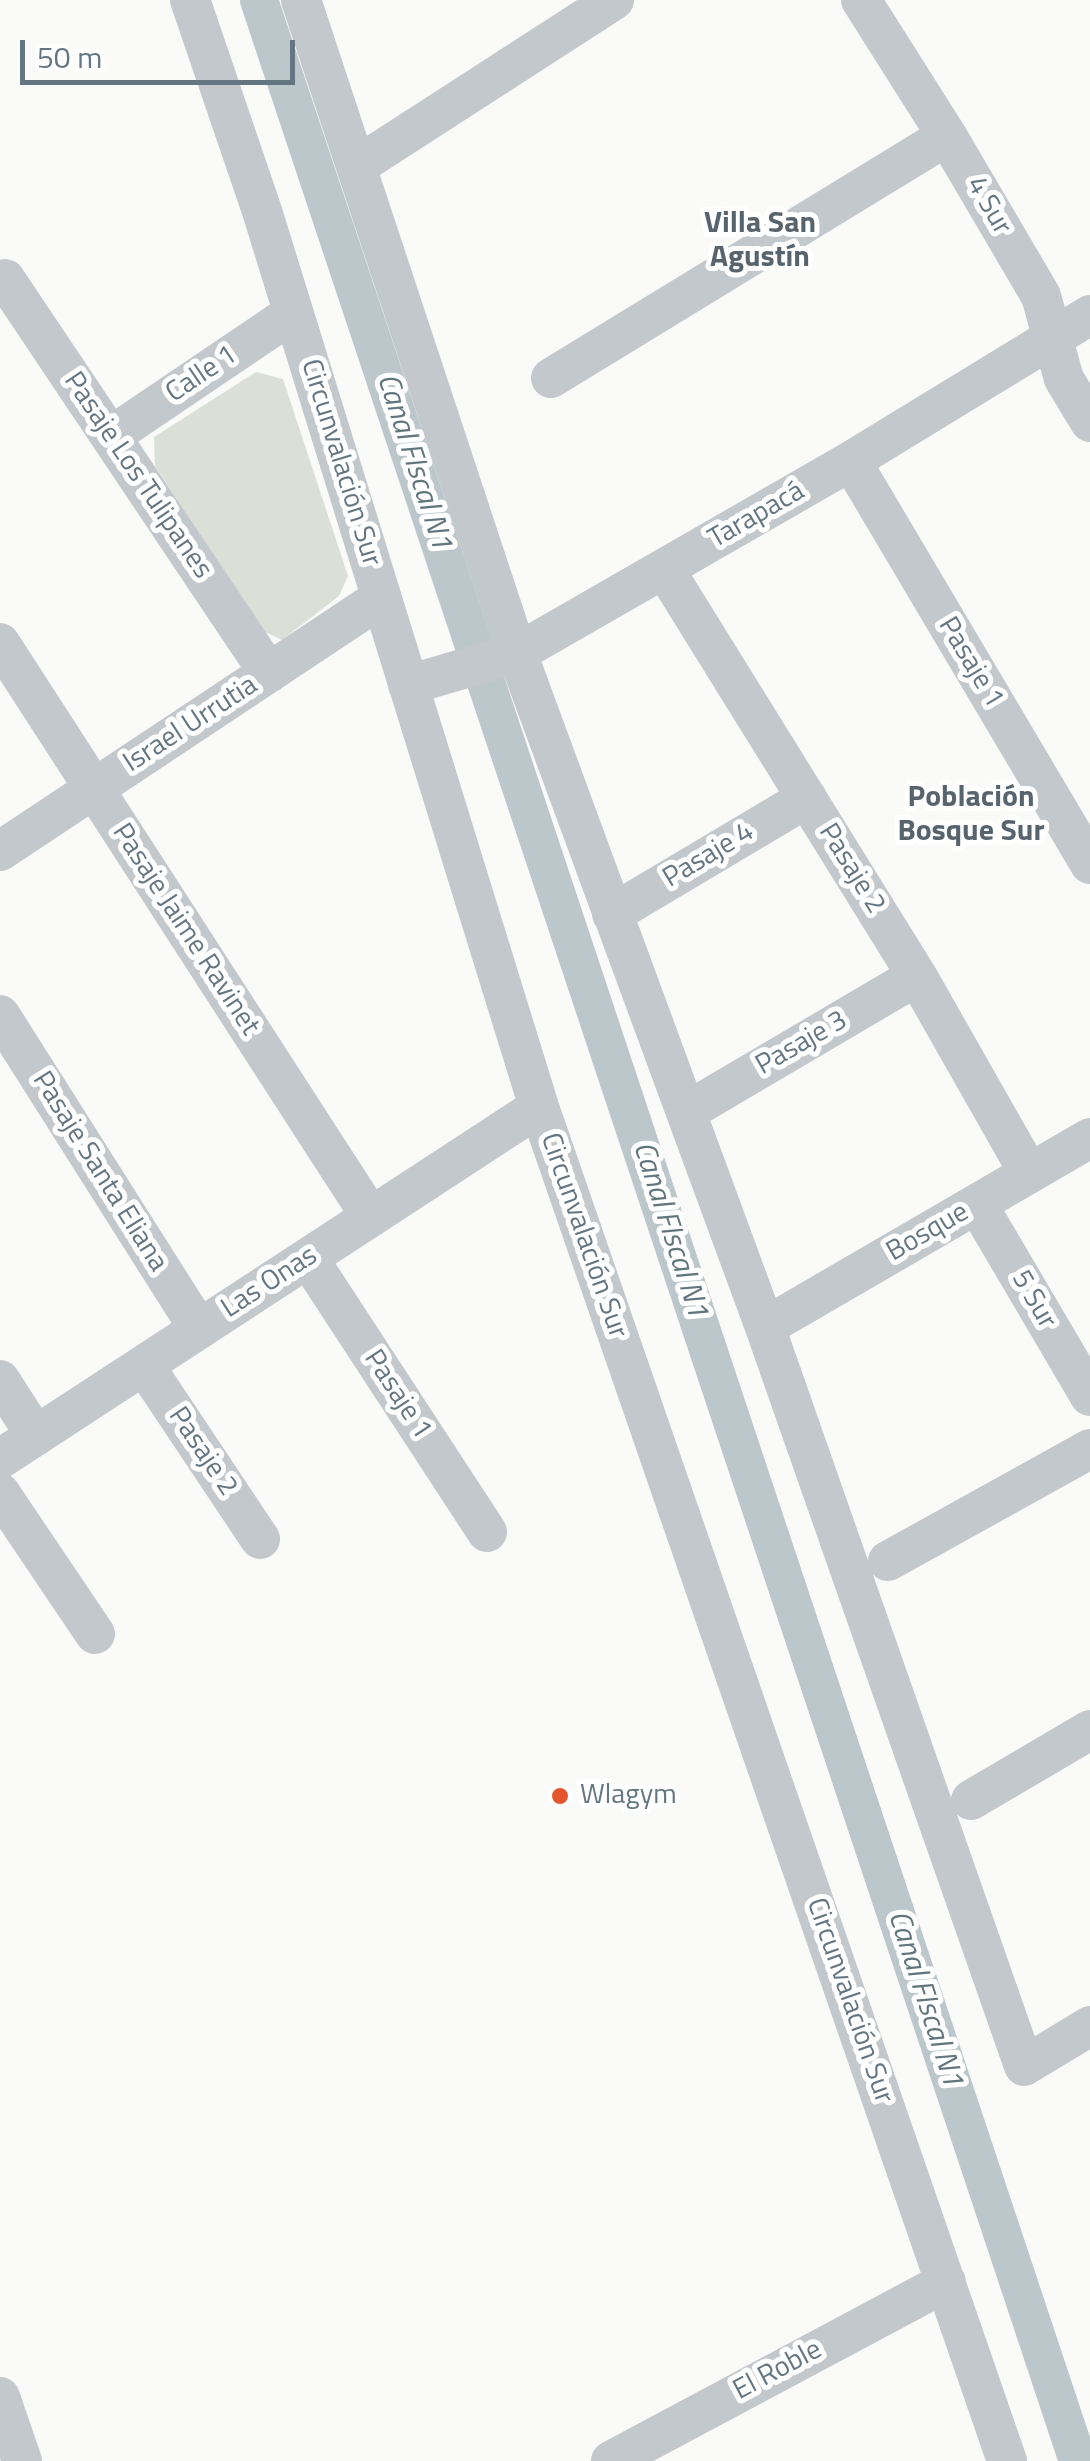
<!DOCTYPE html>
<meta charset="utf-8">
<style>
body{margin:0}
#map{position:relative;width:1090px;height:2461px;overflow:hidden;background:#fafaf8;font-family:"Titillium Web",sans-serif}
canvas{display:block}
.scale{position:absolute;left:20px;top:40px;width:275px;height:45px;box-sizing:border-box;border:5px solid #657683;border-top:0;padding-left:12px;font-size:30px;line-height:35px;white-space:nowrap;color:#657683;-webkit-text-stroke:8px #fff;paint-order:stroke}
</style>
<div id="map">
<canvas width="1090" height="2461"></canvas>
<div class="scale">50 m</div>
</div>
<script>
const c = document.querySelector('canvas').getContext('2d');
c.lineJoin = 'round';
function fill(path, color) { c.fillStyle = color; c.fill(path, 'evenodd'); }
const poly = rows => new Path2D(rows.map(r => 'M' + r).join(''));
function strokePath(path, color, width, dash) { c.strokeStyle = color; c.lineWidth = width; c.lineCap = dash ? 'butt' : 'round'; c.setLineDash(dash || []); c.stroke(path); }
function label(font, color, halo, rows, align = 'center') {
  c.font = font + ' "Titillium Web",sans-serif'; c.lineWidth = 10; c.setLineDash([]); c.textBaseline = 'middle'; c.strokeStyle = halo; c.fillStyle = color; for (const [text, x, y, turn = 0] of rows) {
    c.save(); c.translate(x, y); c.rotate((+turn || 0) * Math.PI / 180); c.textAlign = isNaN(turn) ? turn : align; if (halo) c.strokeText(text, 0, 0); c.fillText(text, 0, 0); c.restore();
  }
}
const green = poly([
 [256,372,283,379,348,576,339,596,282,640,263,631,155,466,154,437]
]);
const canal = poly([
 [259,0,1078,2461]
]);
const street = poly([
 [190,0,262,211,539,1107,1007,2461],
 [301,0,517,653,765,1327,1024,2066,1090,2026],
 [861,0,947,136,1041,296,1064,379,1090,422],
 [357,166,614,0],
 [5,279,269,673],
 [551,378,947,136],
 [111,436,293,313],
 [851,461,1090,864],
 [665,570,917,976,1029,1173],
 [0,643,371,1217],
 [408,685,517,653,851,461,1090,315],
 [0,851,381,598],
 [612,914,807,798],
 [0,1015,199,1329],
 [686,1112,917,976],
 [977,1204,1090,1396],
 [308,1258,487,1532],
 [765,1327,1090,1138],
 [144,1365,260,1539],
 [0,1380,36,1436],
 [0,1459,539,1107],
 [0,1493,95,1634],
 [888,1561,1090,1449],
 [971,1800,1090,1730],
 [0,2397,22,2461],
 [611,2461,946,2282]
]);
const markers = [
 [560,1796,10,"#e4572e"]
];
const streetNames = [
 ["4 Sur",988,206,60],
 ["Calle 1",202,375,-34],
 ["Circunvalación Sur",340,463,73],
 ["Pasaje Los Tulipanes",137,476,56],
 ["Tarapacá",757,516,-30],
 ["Pasaje 1",970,663,59],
 ["Israel Urrutia",191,725,-33],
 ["Pasaje 4",709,856,-31],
 ["Pasaje 2",851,869,58],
 ["Pasaje Jaime Ravinet",185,930,57],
 ["Pasaje 3",802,1044,-30],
 ["Pasaje Santa Eliana",99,1172,58],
 ["Bosque",928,1233,-30],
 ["Circunvalación Sur",583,1236,71],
 ["Las Onas",270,1283,-33],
 ["5 Sur",1033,1300,60],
 ["Pasaje 1",397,1395,57],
 ["Pasaje 2",202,1452,56],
 ["Circunvalación Sur",849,2001,71],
 ["El Roble",778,2371,-28]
];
const poiNames = [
 ["Wlagym",580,1796]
];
const neighbourhoodNames = [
 ["Villa San",760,225],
 ["Agustín",760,259],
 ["Población",971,799],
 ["Bosque Sur",971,833]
];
const waterNames = [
 ["Canal FIscal N1",413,462,72],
 ["Canal FIscal N1",669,1230,72],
 ["Canal FIscal N1",924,1999,72]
];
fill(green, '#dadfd7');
strokePath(canal, '#bbc7cb', 38);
strokePath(street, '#c3c8cc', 40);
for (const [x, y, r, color] of markers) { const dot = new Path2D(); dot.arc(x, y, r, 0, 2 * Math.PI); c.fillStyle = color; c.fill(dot); strokePath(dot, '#fff', 4); }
label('28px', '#657683', '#fff', streetNames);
label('28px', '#657683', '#fff', poiNames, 'left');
label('bold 30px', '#57646e', '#fff', neighbourhoodNames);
label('italic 30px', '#60757c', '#fff', waterNames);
</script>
